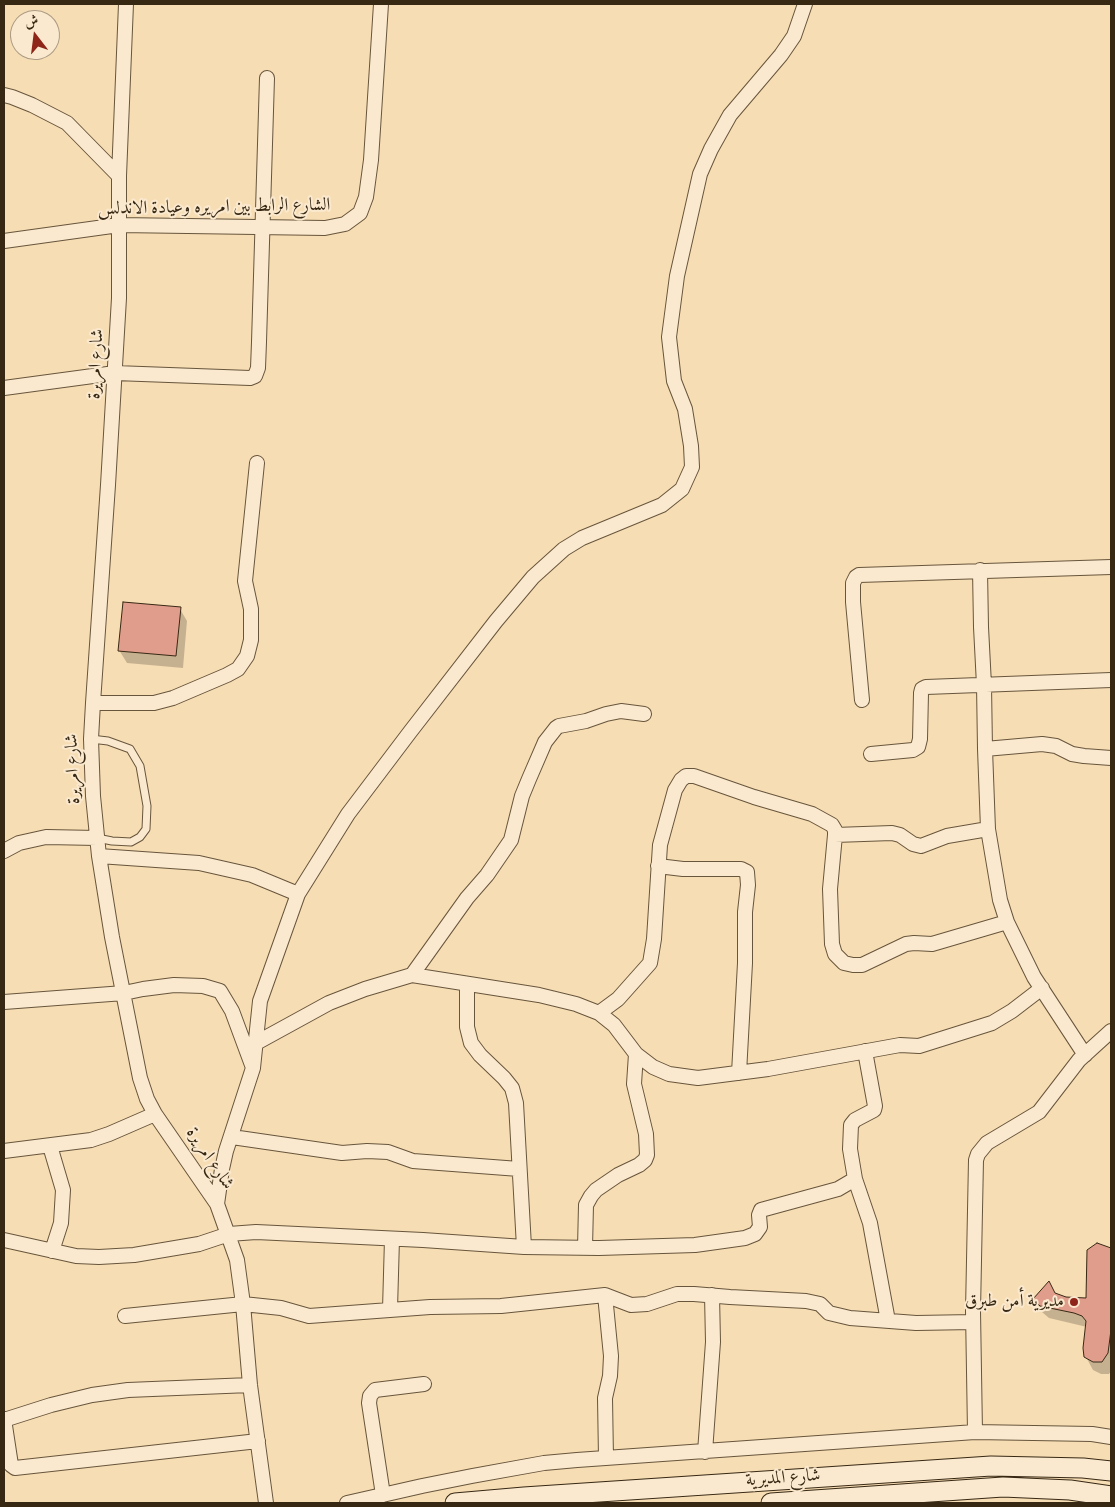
<!DOCTYPE html>
<meta charset="utf-8">
<style>
body{margin:0}
#map{position:relative;width:1115px;height:1507px;overflow:hidden;background:#f7ddb4;font-family:"IM FELL DW Pica",Amiri,serif}
canvas{display:block}
.frame{position:absolute;inset:0;border:5px solid #372814;pointer-events:none}
.north{position:absolute;left:10px;top:10px;width:50px;height:50px;box-sizing:border-box;background:#fae9ce;border:1px solid #ac9c84;border-radius:50%;rotate:345deg;font-size:14px;font-weight:700;line-height:20px;text-align:center;color:#372814}
.north::after{content:'';display:block;margin:auto;width:18px;height:22px;background:#8f2418;clip-path:polygon(50% 0,100% 100%,50% 72%,0 100%)}
</style>
<div id="map">
<canvas width="1115" height="1507"></canvas>
<div class="frame"></div>
<div class="north">ش</div>
</div>
<script>
const c = document.querySelector('canvas').getContext('2d');
c.lineJoin = 'round';
function fill(path, color) { c.fillStyle = color; c.fill(path, 'evenodd'); }
const poly = rows => new Path2D(rows.map(r => 'M' + r).join(''));
function strokePath(path, color, width, dash) { c.strokeStyle = color; c.lineWidth = width; c.lineCap = dash ? 'butt' : 'round'; c.setLineDash(dash || []); c.stroke(path); }
function label(font, color, halo, rows, align = 'center') {
  c.font = font + ' "IM FELL DW Pica",Amiri,serif'; c.lineWidth = 4; c.setLineDash([]); c.textBaseline = 'middle'; c.strokeStyle = halo; c.fillStyle = color; for (const [text, x, y, turn = 0] of rows) {
    c.save(); c.translate(x, y); c.rotate((+turn || 0) * Math.PI / 180); c.textAlign = isNaN(turn) ? turn : align; if (halo) c.strokeText(text, 0, 0); c.fillText(text, 0, 0); c.restore();
  }
}
const shadow = poly([
 [180,609,187,621,183,668,127,663,119,650],
 [1097,1244,1111,1250,1111,1371,1109,1374,1101,1374,1093,1370,1086,1357,1087,1327,1049,1318,1042,1312,1034,1299,1055,1295,1066,1298,1087,1299]
]);
const building = poly([
 [123,602,181,607,176,656,118,651,123,602],
 [1097,1243,1111,1248,1111,1330,1108,1353,1102,1362,1093,1362,1084,1357,1083,1348,1086,1321,1082,1316,1074,1313,1040,1306,1033,1299,1049,1281,1055,1293,1066,1297,1086,1298,1087,1250,1097,1243]
]);
const service = poly([
 [91,739,108,741,130,749,140,766,147,806,146,829,140,837,131,842,112,841,97,838]
]);
const minor = poly([
 [126,4,119,176,119,298,108,485,93,703,91,739,93,796,99,856,112,937,140,1078,147,1099,155,1114,217,1204,237,1260,243,1304,250,1385,266,1503],
 [4,95,12,97,32,105,67,123,119,176],
 [4,241,119,225,325,228,345,224,360,213,366,197,371,160,381,4],
 [4,388,115,373,250,378,255,376,258,368,259,342,267,78],
 [980,570,981,627,984,685,985,749,988,829,1000,900,1007,922,1034,977,1085,1055],
 [862,700,853,602,853,583,856,577,859,575,1111,567],
 [93,703,154,703,173,698,227,675,238,669,247,656,251,640,251,609,245,581,257,463],
 [985,749,1042,744,1056,746,1072,754,1084,756,1111,758],
 [871,754,913,750,918,747,920,739,921,693,922,689,926,687,1111,680],
 [835,835,892,833,900,835,913,844,921,846,947,836,988,829],
 [4,851,19,843,46,837,97,838],
 [99,856,199,863,252,875,298,894],
 [658,866,683,869,741,869,747,872,748,885,745,912,745,963,739,1073],
 [412,975,467,898,487,875,511,840,522,796,529,779,545,742,556,728,559,726,586,721,606,714,621,711,644,714],
 [467,985,467,1027,471,1043,480,1055,504,1078,512,1088,516,1103,524,1247],
 [4,1002,124,993,143,989,174,985,203,986,220,991,232,1011,252,1065],
 [599,1013,618,999,650,963,654,939,660,845,675,790,681,780,686,776,694,776,754,797,812,814,832,825,835,830,835,835,830,889,832,944,835,954,844,963,853,965,862,965,906,944,914,943,932,944,1007,922],
 [256,1043,329,1003,365,989,412,975,539,995,576,1004,599,1013,614,1025,636,1054,653,1067,669,1074,698,1078,768,1069,900,1045,919,1046,992,1023,1012,1011,1042,988],
 [865,1051,875,1106,874,1110,855,1120,851,1125,850,1149,855,1179,870,1223,888,1321],
 [232,1137,342,1153,367,1151,388,1152,413,1161,519,1169],
 [50,1146,63,1190,61,1223,52,1251],
 [4,1151,91,1140,109,1134,155,1114],
 [217,1204,222,1169,226,1151,253,1068,260,1001,298,894,348,814,410,732,496,621,533,577,564,549,582,538,662,505,682,489,692,467,691,446,685,409,674,381,669,337,677,276,700,174,711,149,730,115,781,55,794,36,805,4],
 [4,1240,76,1256,99,1257,134,1255,199,1244,229,1234,256,1232,423,1240,524,1247,599,1248,695,1245,745,1238,755,1234,760,1227,759,1215,761,1210,838,1189,855,1179],
 [585,1248,586,1205,591,1196,596,1190,618,1175,639,1165,645,1160,647,1155,646,1134,634,1084,636,1054],
 [605,1295,611,1356,610,1376,605,1398,606,1458],
 [390,1309,392,1239],
 [125,1316,243,1304,281,1308,309,1316,430,1307,501,1306,605,1295,631,1305,647,1304,677,1294,694,1294,730,1297,806,1301,820,1304,829,1313,850,1318,916,1323,973,1322],
 [4,1419,11,1465,15,1468,258,1441],
 [4,1420,51,1405,92,1395,128,1390,250,1385],
 [975,1432,973,1311,976,1160,978,1154,987,1143,1039,1112,1079,1060,1111,1031],
 [705,1452,713,1342,712,1295],
 [383,1495,369,1403,370,1396,375,1390,424,1384],
 [347,1503,422,1486,472,1476,544,1463,577,1460,975,1432,1092,1434,1111,1437]
]);
const secondary = poly([
 [455,1503,524,1497,991,1466,1083,1468,1111,1471],
 [771,1503,1003,1487,1070,1490,1111,1496]
]);
const markers = [
 [1074,1302,5,"#8f2418"]
];
const streetNames = [
 ["الشارع الرابط بين امريره وعيادة الاندلس",214,208,-1],
 ["شارع امريرة",97,364,-87],
 ["شارع امريرة",74,769,-92],
 ["شارع امريرة",209,1159,56],
 ["شارع المديرية",783,1479,-4]
];
const poiNames = [
 ["مديرية أمن طبرق",1064,1302]
];
fill(shadow, '#0003');
fill(building, '#e19d8b');
strokePath(building, '#372814', 1);
strokePath(service, '#67553c', 9);
strokePath(minor, '#67553c', 16);
strokePath(secondary, '#372814', 21);
strokePath(service, '#fae9ce', 7);
strokePath(minor, '#fae9ce', 14);
strokePath(secondary, '#fae9ce', 19);
for (const [x, y, r, color] of markers) { const dot = new Path2D(); dot.arc(x, y, r, 0, 2 * Math.PI); c.fillStyle = color; c.fill(dot); strokePath(dot, '#fae9ce', 2); }
label('18px', '#372814', '#fae9ce', streetNames);
label('18px', '#372814', '#fae9ce', poiNames, 'right');
</script>
